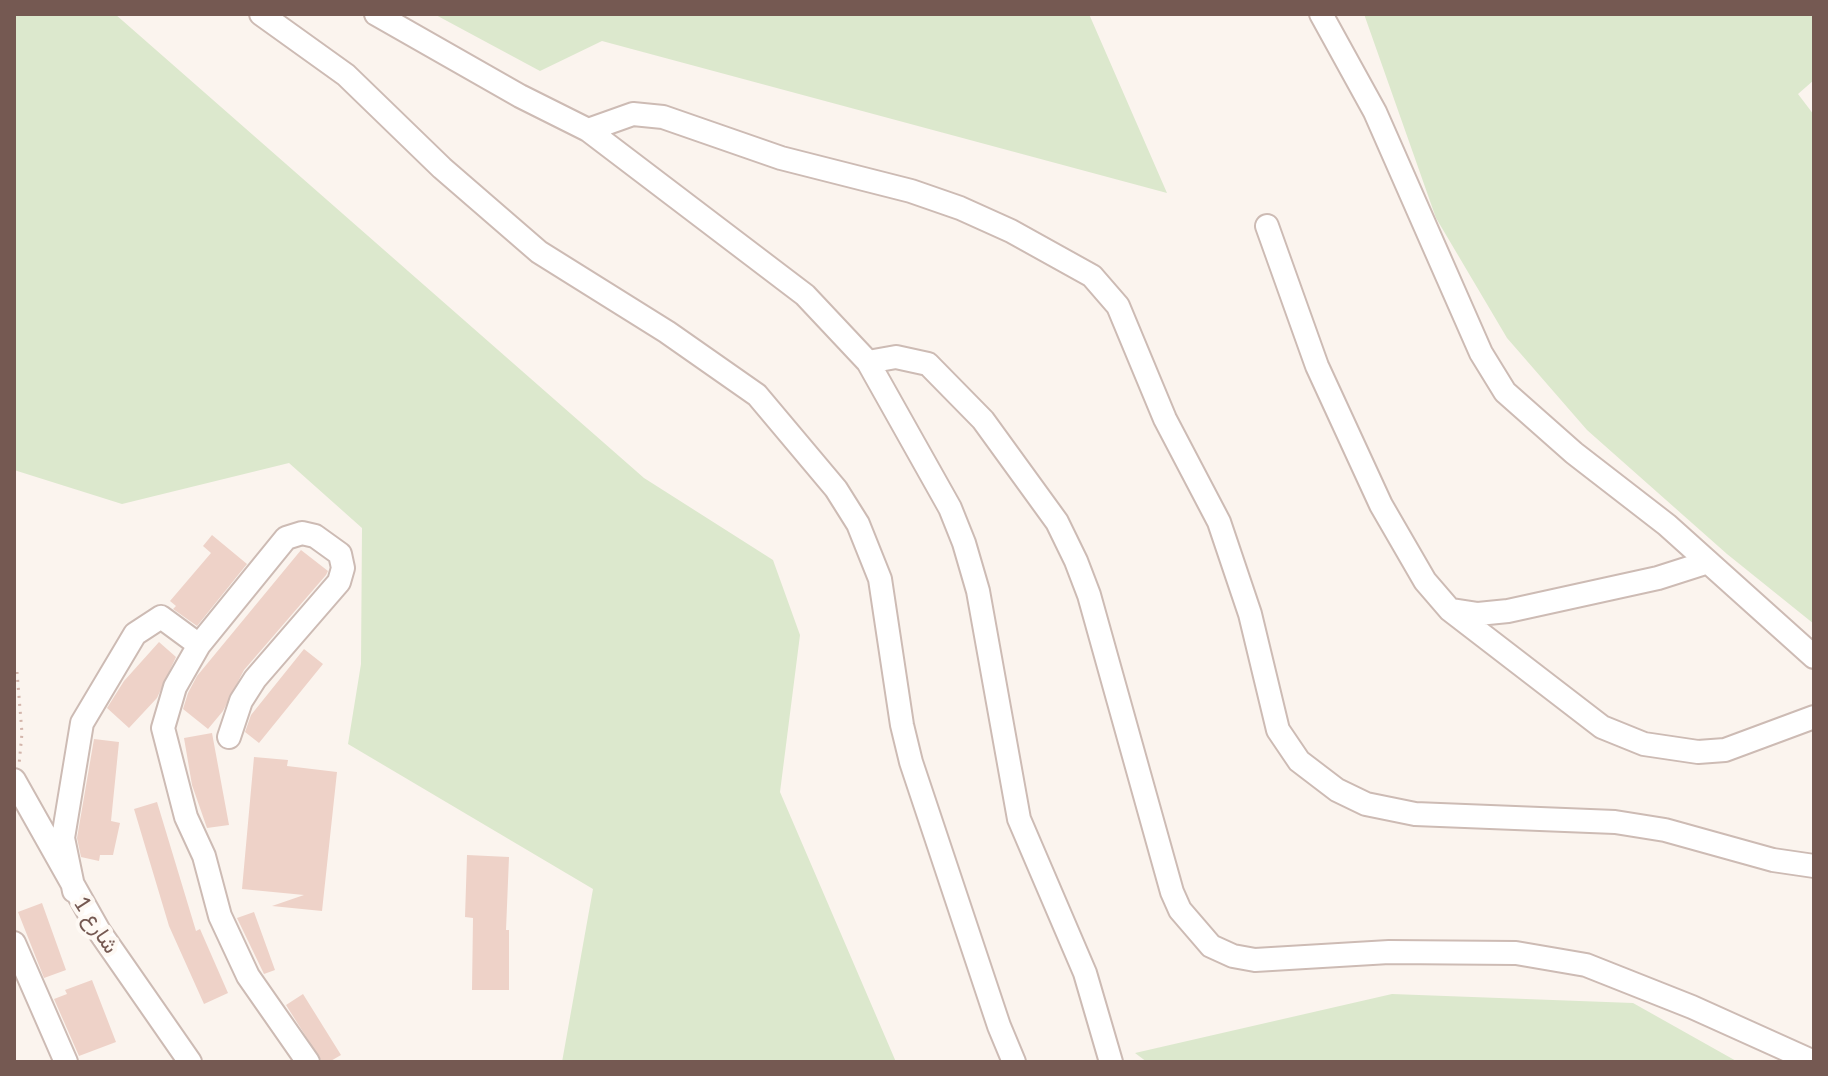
<!DOCTYPE html>
<meta charset="utf-8">
<style>
body{margin:0}
#map{position:relative;width:1828px;height:1076px;overflow:hidden;background:#fbf4ee;font-family:Lato,sans-serif}
canvas{display:block}
.frame{position:absolute;inset:0;border:16px solid #755952;pointer-events:none}
</style>
<div id="map">
<canvas width="1828" height="1076"></canvas>
<div class="frame"></div>
</div>
<script>
const c = document.querySelector('canvas').getContext('2d');
c.lineJoin = 'round';
function fill(path, color) { c.fillStyle = color; c.fill(path, 'evenodd'); }
const poly = rows => new Path2D(rows.map(r => 'M' + r).join(''));
function strokePath(path, color, width, dash) { c.strokeStyle = color; c.lineWidth = width; c.lineCap = dash ? 'butt' : 'round'; c.setLineDash(dash || []); c.stroke(path); }
function label(font, color, halo, rows, align = 'center') {
  c.font = font + ' Lato,Vazirmatn,sans-serif'; c.lineWidth = 8; c.setLineDash([]); c.textBaseline = 'middle'; c.strokeStyle = halo; c.fillStyle = color; for (const [text, x, y, turn = 0] of rows) {
    c.save(); c.translate(x, y); c.rotate((+turn || 0) * Math.PI / 180); c.textAlign = isNaN(turn) ? turn : align; if (halo) c.strokeText(text, 0, 0); c.fillText(text, 0, 0); c.restore();
  }
}
const green = poly([
 [14,14,115,14,644,478,773,560,800,635,780,792,896,1062,562,1062,593,889,348,744,361,664,362,528,289,463,122,504,14,470],
 [434,14,1089,14,1167,193,602,41,540,71],
 [1364,14,1814,14,1814,80,1798,94,1814,115,1814,624,1727,554,1587,430,1507,338,1436,218],
 [1392,994,1633,1003,1738,1062,1147,1062,1135,1053]
]);
const building = poly([
 [212,535,247,564,197,626,173,609,176,606,170,601,211,553,203,546],
 [301,550,328,571,326,575,244,670,223,711,208,729,183,709,188,693,197,676],
 [159,642,176,657,157,698,129,728,107,708,124,681],
 [304,649,323,664,259,743,245,732,251,715],
 [212,733,229,825,207,828,192,785,184,738],
 [94,739,119,742,111,821,120,823,113,855,100,855,99,861,81,857,77,838],
 [254,757,288,760,287,766,337,772,322,911,272,906,304,895,242,889],
 [157,802,196,931,200,929,228,993,204,1004,169,926,134,809],
 [467,855,509,857,506,930,509,930,509,990,472,990,473,918,465,917],
 [42,903,66,970,44,978,18,912],
 [254,912,275,970,264,974,237,918],
 [92,980,116,1042,79,1056,54,999,67,994,65,990],
 [303,994,341,1055,329,1062,322,1062,286,1005]
]);
const path = poly([
 [17,672,22,733,19,765]
]);
const minor = poly([
 [261,14,346,75,442,168,539,252,667,332,757,395,836,489,858,524,880,579,902,725,911,762,999,1026,1014,1062],
 [376,14,520,96,588,130,805,295,868,362,896,357,928,364,983,420,1057,522,1076,561,1089,595,1172,892,1180,910,1211,946,1233,956,1255,960,1389,952,1516,953,1586,965,1692,1007,1814,1062],
 [1321,14,1375,112,1481,353,1505,392,1574,453,1667,525,1814,657],
 [588,130,633,114,663,117,781,158,911,191,960,208,1011,231,1092,276,1118,306,1165,419,1219,522,1250,614,1278,730,1299,761,1337,790,1366,804,1415,814,1615,822,1665,830,1773,860,1814,866],
 [1267,226,1317,366,1381,505,1425,581,1450,610,1602,727,1644,744,1698,752,1725,750,1814,717],
 [868,362,950,508,964,543,978,591,1019,819,1085,973,1111,1062],
 [1452,610,1478,614,1508,611,1658,578,1708,562],
 [199,645,286,538,302,533,315,536,340,554,343,568,339,582,255,679,241,701,229,737],
 [14,780,99,931,190,1062],
 [74,891,63,838,82,723,135,634,161,617,199,645,175,687,163,728,186,817,204,856,220,916,248,976,308,1062],
 [14,943,66,1062]
]);
const streetNames = [
 ["شارع 1",96,925,57]
];
fill(green, '#dce8cd');
fill(building, '#eed2c8');
strokePath(minor, '#cdbbb4', 26);
strokePath(path, '#d3b5ab', 3, [2, 6]);
strokePath(minor, '#fff', 22);
label('22px', '#755952', '#fef9f4', streetNames);
</script>
